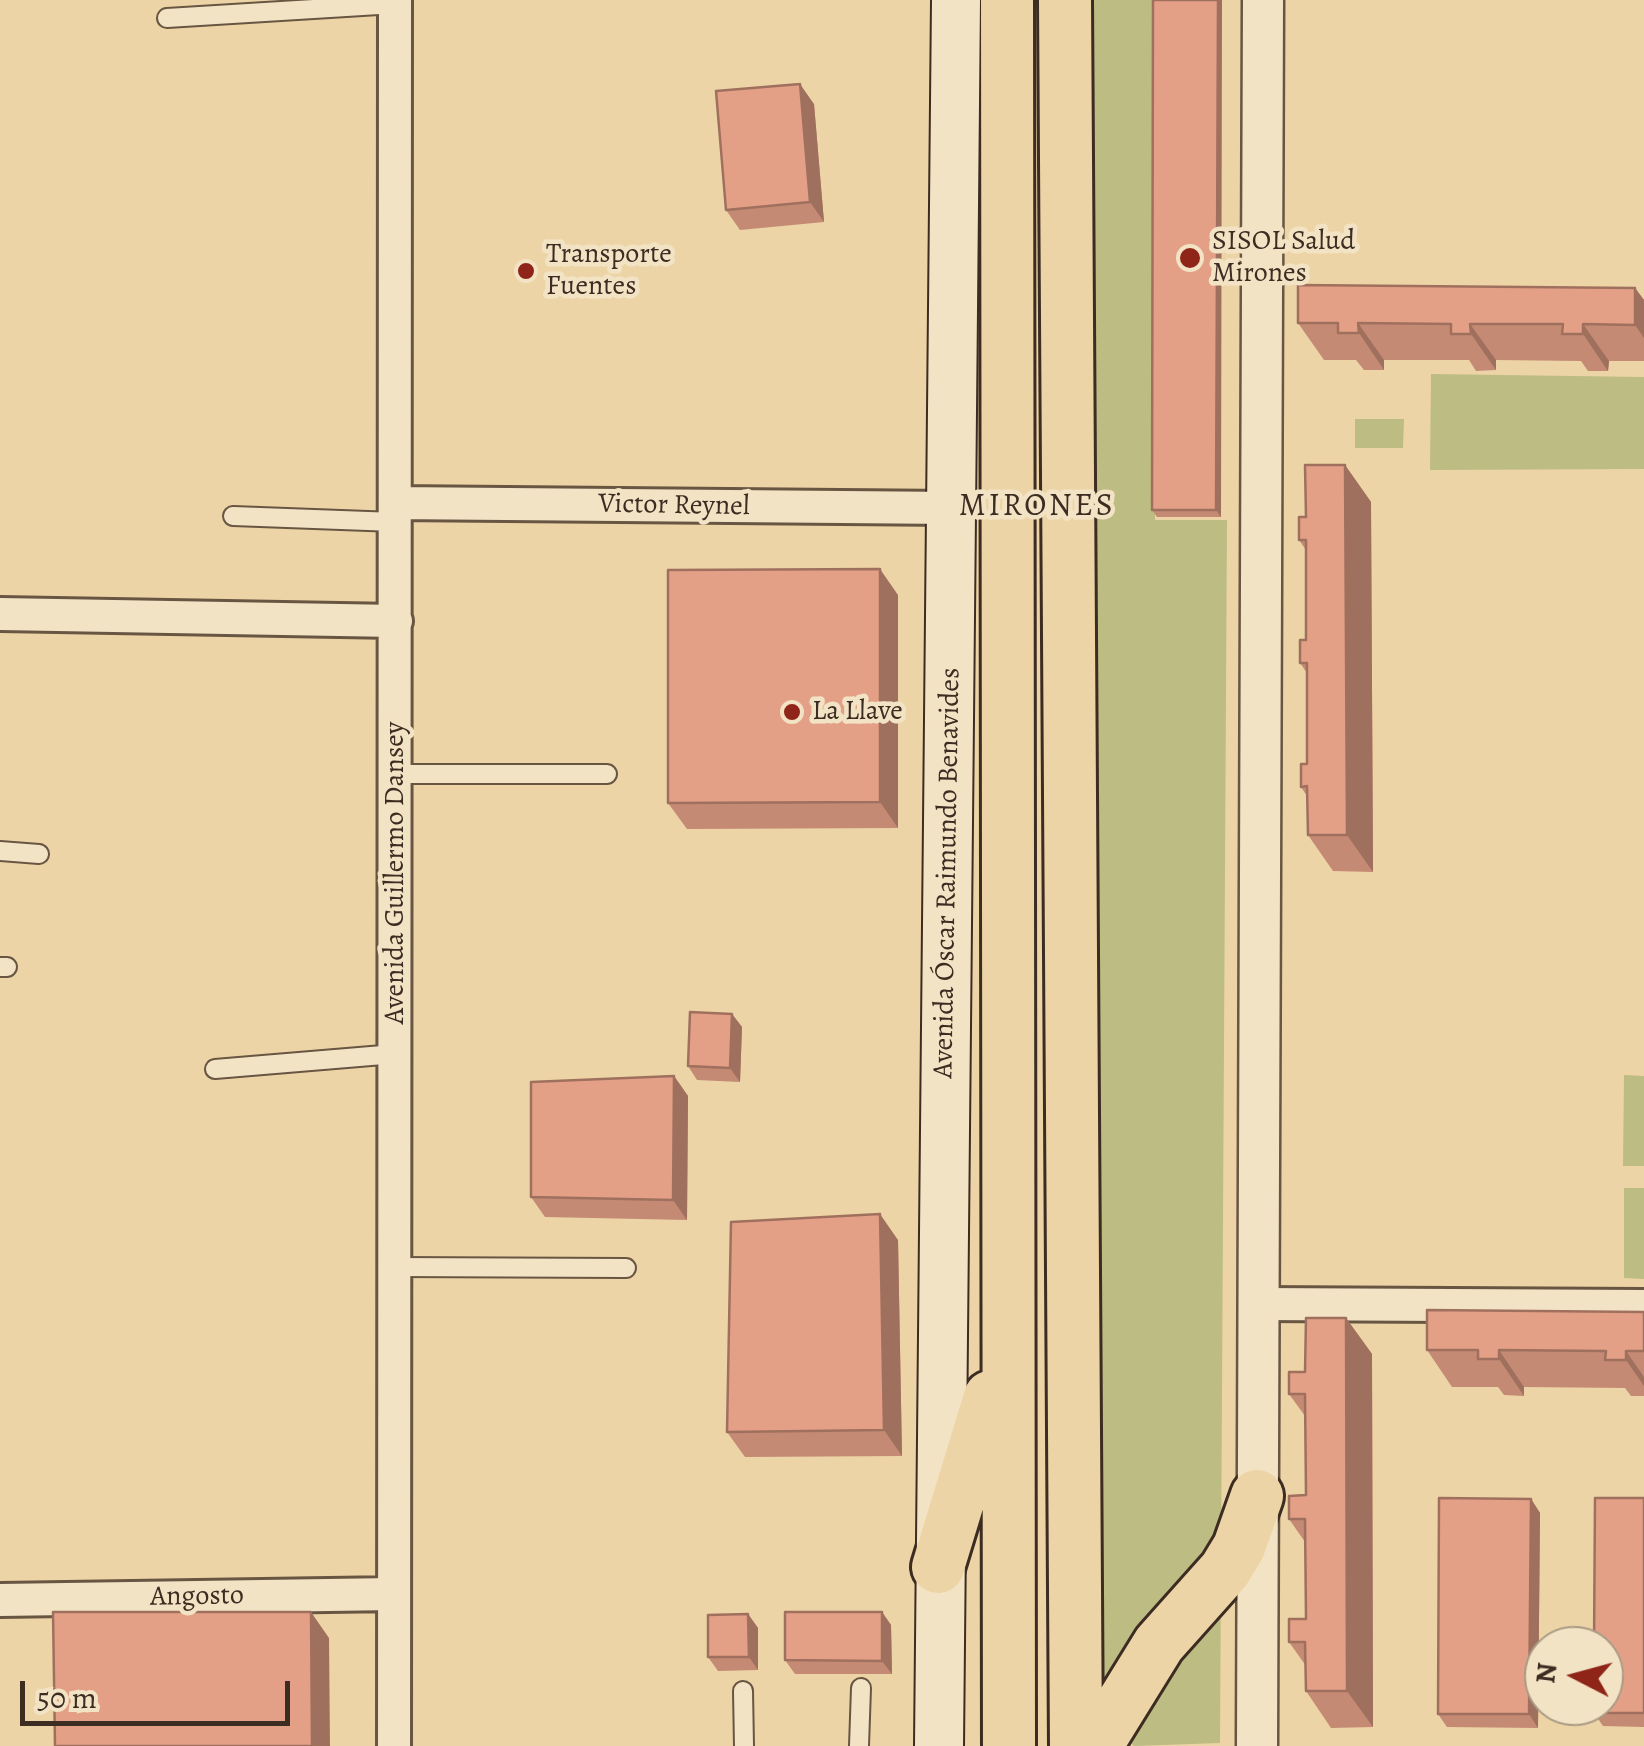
<!DOCTYPE html>
<meta charset="utf-8">
<style>
body{margin:0}
#map{position:relative;width:1644px;height:1746px;overflow:hidden;background:#edd4a6;font-family:Alegreya,serif}
canvas{display:block}
.north{position:absolute;left:1524px;top:1626px;width:100px;height:100px;box-sizing:border-box;background:#f3e3c5;border:2px solid #aa9a84;border-radius:50%;rotate:276deg;font-size:28px;font-weight:700;line-height:40px;text-align:center;color:#3c2c22}
.north::after{content:'';display:block;margin:auto;width:35px;height:45px;background:#8f2418;clip-path:polygon(50% 0,100% 100%,50% 72%,0 100%)}
.scale{position:absolute;left:20px;top:1681px;width:270px;height:45px;box-sizing:border-box;border:5px solid #3c2c22;border-top:0;padding-left:12px;font-size:30px;line-height:35px;white-space:nowrap;color:#3c2c22;-webkit-text-stroke:8px #f3e3c5;paint-order:stroke}
</style>
<div id="map">
<canvas width="1644" height="1746"></canvas>
<div class="north">N</div>
<div class="scale">50 m</div>
</div>
<script>
const c = document.querySelector('canvas').getContext('2d');
c.lineJoin = 'round';
function fill(path, color) { c.fillStyle = color; c.fill(path, 'evenodd'); }
const poly = rows => new Path2D(rows.map(r => 'M' + r).join(''));
function strokePath(path, color, width, dash) { c.strokeStyle = color; c.lineWidth = width; c.lineCap = dash ? 'butt' : 'round'; c.setLineDash(dash || []); c.stroke(path); }
function label(font, color, halo, rows, align = 'center') {
  c.font = font + ' Alegreya,serif'; c.lineWidth = 9; c.setLineDash([]); c.textBaseline = 'middle'; c.strokeStyle = halo; c.fillStyle = color; for (const [text, x, y, turn = 0] of rows) {
    c.save(); c.translate(x, y); c.rotate((+turn || 0) * Math.PI / 180); c.textAlign = isNaN(turn) ? turn : align; if (halo) c.strokeText(text, 0, 0); c.fillText(text, 0, 0); c.restore();
  }
}
const green = poly([
 [1093,0,1152,0,1155,520,1227,520,1220,1743,1134,1746,1098,1711],
 [1431,374,1644,377,1644,469,1430,470],
 [1355,419,1404,419,1403,448,1355,448],
 [1624,1075,1644,1076,1644,1166,1623,1166],
 [1624,1188,1644,1188,1644,1279,1624,1278]
]);
const service = poly([
 [167,18,395,4],
 [233,516,395,522],
 [396,774,607,774],
 [0,851,39,854],
 [0,967,7,967],
 [215,1069,395,1054],
 [394,1267,626,1268],
 [743,1691,744,1746],
 [859,1746,861,1688]
]);
const minor = poly([
 [395,503,953,508],
 [0,614,396,621],
 [1258,1304,1644,1306],
 [0,1600,394,1594],
 [394,1746,395,0]
]);
const tertiary = poly([
 [1257,1746,1263,0]
]);
const secondary = poly([
 [939,1746,956,0]
]);
const primary = poly([
 [1007,0,1009,1746],
 [1065,0,1076,1746],
 [938,1567,990,1397],
 [1096,1746,1159,1644,1225,1570,1239,1547,1257,1496]
]);
const wall = poly([
 [1153,0,1221,517,1157,517,1152,510],
 [814,104,824,222,740,230,726,210],
 [1635,288,1644,300,1644,361,1609,361,1608,371,1588,371,1581,361,1496,360,1496,370,1476,371,1469,360,1384,360,1384,370,1364,370,1356,360,1324,360,1298,323],
 [1345,465,1371,502,1373,872,1333,871,1308,835,1307,796,1301,787,1307,764,1307,673,1300,663,1306,640,1306,550,1299,540,1306,517],
 [898,595,898,828,687,829,668,803],
 [732,1014,742,1027,740,1082,697,1080,688,1066],
 [674,1076,688,1096,687,1220,545,1217,531,1197],
 [898,1240,902,1456,745,1457,727,1432],
 [1644,1312,1644,1396,1631,1396,1625,1388,1524,1387,1524,1396,1504,1395,1498,1387,1452,1387,1427,1350],
 [1346,1318,1372,1354,1373,1727,1331,1728,1306,1691,1306,1666,1289,1642,1306,1619,1305,1542,1289,1519,1306,1495,1305,1416,1289,1394],
 [1644,1498,1644,1727,1603,1726,1594,1713],
 [1531,1499,1540,1513,1538,1728,1447,1727,1438,1714],
 [882,1612,891,1625,892,1674,795,1674,785,1660],
 [748,1614,758,1628,758,1670,718,1671,708,1657]
]);
const shadedWall = poly([
 [1218,0,1222,0,1221,517,1216,510],
 [800,84,814,104,824,222,810,202],
 [1635,288,1644,300,1644,338,1635,325],
 [1358,323,1384,360,1384,370,1359,333],
 [1470,324,1496,360,1496,370,1471,334],
 [1583,324,1609,361,1608,371,1583,334],
 [1345,465,1371,502,1373,872,1347,835],
 [880,569,898,595,898,828,880,802],
 [732,1014,742,1027,740,1082,730,1068],
 [674,1076,688,1096,687,1220,673,1200],
 [880,1214,898,1240,902,1456,884,1430],
 [1346,1318,1372,1354,1373,1727,1347,1691],
 [1499,1350,1524,1387,1524,1396,1499,1359],
 [1626,1351,1644,1377,1644,1386,1626,1360],
 [1531,1499,1540,1513,1538,1728,1529,1714],
 [311,1612,329,1638,330,1746,312,1746],
 [882,1612,891,1625,892,1674,882,1661],
 [748,1614,758,1628,758,1670,749,1657]
]);
const building = poly([
 [1153,0,1218,0,1216,510,1152,510,1153,0],
 [800,84,810,202,726,210,716,91,800,84],
 [1298,285,1635,288,1635,325,1583,324,1583,334,1562,334,1563,324,1470,324,1471,334,1451,334,1451,324,1358,323,1359,333,1338,333,1338,323,1298,323,1298,285],
 [1305,465,1345,465,1347,835,1308,835,1307,786,1301,787,1301,764,1307,764,1307,663,1300,663,1300,640,1306,640,1306,540,1299,540,1299,517,1306,517,1305,465],
 [880,569,880,802,668,803,668,570,880,569],
 [690,1012,732,1014,730,1068,688,1066,690,1012],
 [674,1076,673,1200,531,1197,531,1082,674,1076],
 [880,1214,884,1430,727,1432,731,1222,880,1214],
 [1427,1310,1644,1312,1644,1351,1626,1351,1626,1360,1605,1360,1606,1351,1499,1350,1499,1359,1478,1359,1478,1350,1427,1350,1427,1310],
 [1306,1318,1346,1318,1347,1691,1306,1691,1305,1642,1289,1642,1289,1619,1306,1619,1305,1519,1289,1519,1289,1496,1306,1495,1305,1394,1289,1394,1289,1372,1305,1372,1306,1318],
 [1439,1498,1531,1499,1529,1714,1438,1714,1439,1498],
 [1595,1498,1644,1498,1644,1713,1594,1713,1594,1706,1604,1706,1604,1646,1594,1646,1595,1498],
 [53,1612,311,1612,312,1746,55,1746,53,1612],
 [785,1612,882,1612,882,1661,785,1660,785,1612],
 [748,1614,749,1657,708,1657,708,1615,748,1614]
]);
const markers = [
 [1190,258,12,"#8f2418"],
 [526,271,10,"#8f2418"],
 [792,712,10,"#8f2418"]
];
const poiNames = [
 ["SISOL Salud",1212,242],
 ["Mirones",1212,274],
 ["Transporte",546,255],
 ["Fuentes",546,287],
 ["La Llave",812,712]
];
const streetNames = [
 ["Victor Reynel",674,506,1],
 ["Avenida Guillermo Dansey",396,873,-90],
 ["Avenida Óscar Raimundo Benavides",948,873,-89],
 ["Angosto",197,1597,-1]
];
const quarterNames = [
 ["MIRONES",1037,507]
];
fill(green, '#bdbc83');
strokePath(service, '#685643', 22);
strokePath(minor, '#685643', 38);
strokePath(tertiary, '#685643', 45);
strokePath(secondary, '#3c2c22', 52);
strokePath(primary, '#3c2c22', 58);
strokePath(service, '#f3e3c5', 18);
strokePath(minor, '#f3e3c5', 32);
strokePath(tertiary, '#f3e3c5', 40);
strokePath(secondary, '#f3e3c5', 48);
strokePath(primary, '#edd4a6', 52);
fill(wall, '#c48a74');
fill(shadedWall, '#a0705e');
fill(building, '#e4a087');
strokePath(building, '#a0705e', 2.5);
for (const [x, y, r, color] of markers) { const dot = new Path2D(); dot.arc(x, y, r, 0, 2 * Math.PI); c.fillStyle = color; c.fill(dot); strokePath(dot, '#f3e3c5', 4); }
label('28px', '#3c2c22', '#f3e3c5', poiNames, 'left');
label('28px', '#3c2c22', '#f3e3c5', streetNames);
c.letterSpacing = '2.5px';
label('32px', '#3c2c22', '#f3e3c5', quarterNames);
c.letterSpacing = '0px';
</script>
